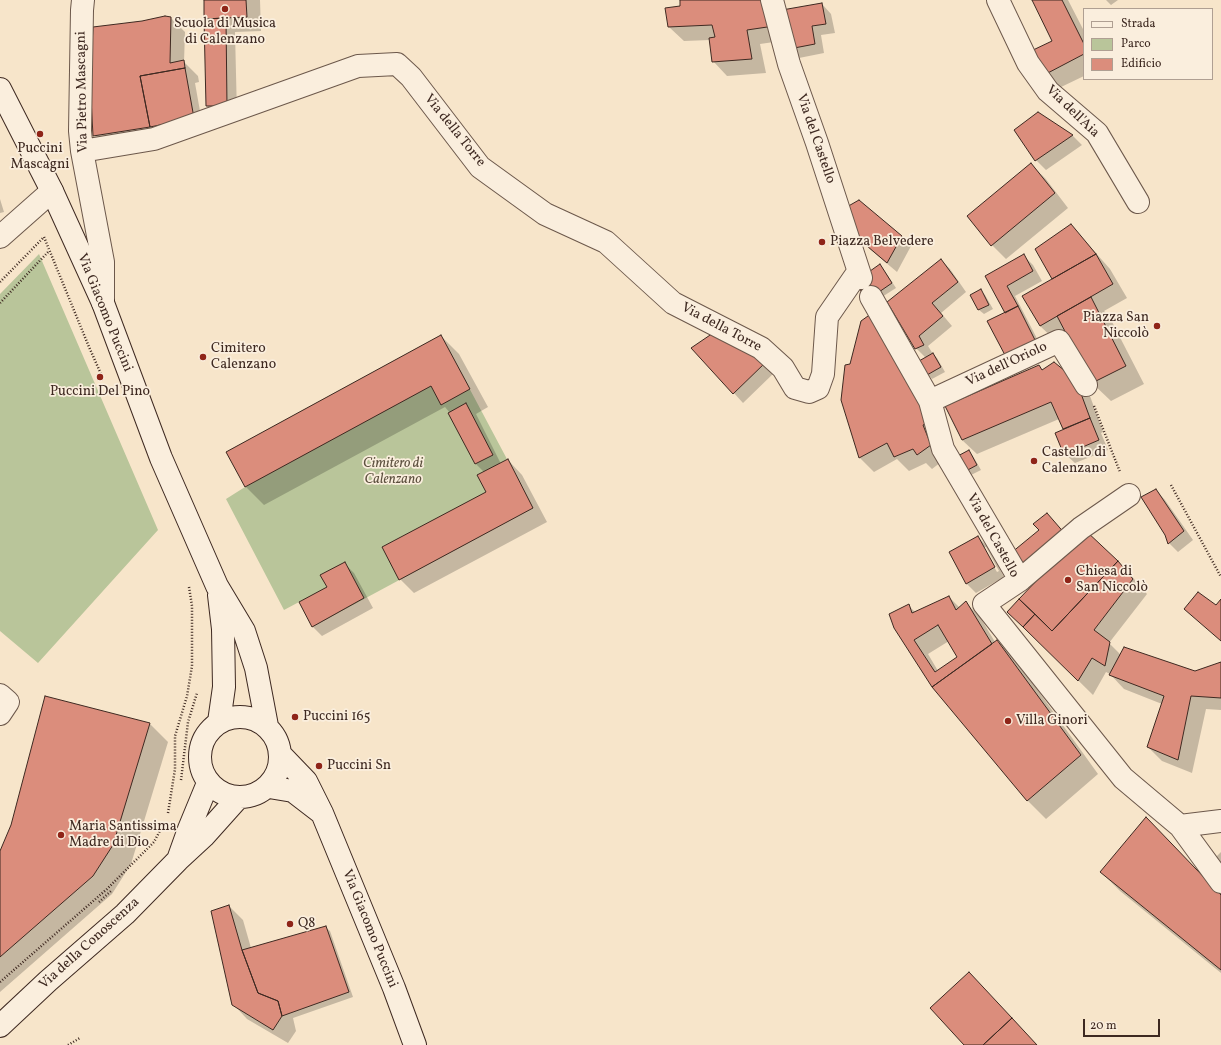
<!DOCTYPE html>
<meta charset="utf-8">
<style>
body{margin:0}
#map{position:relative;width:1221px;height:1045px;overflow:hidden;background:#f7e5ca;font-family:Vollkorn,serif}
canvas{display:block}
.legend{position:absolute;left:1083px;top:8px;width:130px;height:72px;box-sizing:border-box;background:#faeedd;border:1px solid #af9f92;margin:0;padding:5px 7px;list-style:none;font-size:12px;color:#3e2921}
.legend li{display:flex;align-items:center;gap:8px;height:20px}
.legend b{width:20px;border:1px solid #af9f92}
.scale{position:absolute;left:1083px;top:1019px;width:77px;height:18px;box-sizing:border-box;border:2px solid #3e2921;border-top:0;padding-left:5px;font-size:12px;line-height:14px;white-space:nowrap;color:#3e2921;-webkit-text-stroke:3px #faeedd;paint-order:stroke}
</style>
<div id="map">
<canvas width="1221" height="1045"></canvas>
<ul class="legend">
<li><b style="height:5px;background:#faeedd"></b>Strada</li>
<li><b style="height:11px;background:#b9c59a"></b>Parco</li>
<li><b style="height:11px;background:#db8d7c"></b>Edificio</li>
</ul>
<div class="scale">20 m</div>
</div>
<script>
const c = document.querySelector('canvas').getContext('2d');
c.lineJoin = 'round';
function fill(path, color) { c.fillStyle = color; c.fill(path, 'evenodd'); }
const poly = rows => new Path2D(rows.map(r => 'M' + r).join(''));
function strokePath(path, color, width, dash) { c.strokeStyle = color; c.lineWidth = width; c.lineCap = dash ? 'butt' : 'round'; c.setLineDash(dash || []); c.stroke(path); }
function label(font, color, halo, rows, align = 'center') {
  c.font = font + ' Vollkorn,serif'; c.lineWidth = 3.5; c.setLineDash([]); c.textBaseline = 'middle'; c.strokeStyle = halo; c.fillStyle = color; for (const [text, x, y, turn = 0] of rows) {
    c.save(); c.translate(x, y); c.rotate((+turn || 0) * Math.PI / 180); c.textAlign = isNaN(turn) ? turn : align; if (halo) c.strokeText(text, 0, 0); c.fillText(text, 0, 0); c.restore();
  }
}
const green = poly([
 [39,254,158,530,38,663,0,631,0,294],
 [441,335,533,508,312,627,299,602,284,610,226,499,245,487,226,452]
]);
const shadow = poly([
 [205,0,260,0,261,31,235,32,237,115,216,115,207,106],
 [691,0,779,11,822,4,831,14,835,33,821,35,824,53,799,58,790,48,788,40,760,44,766,73,727,76,713,61,710,40,684,41,669,27,682,7],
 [1033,0,1068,0,1084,31,1084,76,1059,88,1044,74,1053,41],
 [1106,0,1118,0,1111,5],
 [171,18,185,32,184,62,198,76,199,82,195,83,203,128,108,150,94,135],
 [1038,114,1073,136,1082,145,1046,170,1036,160],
 [1030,164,1045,178,1068,208,1006,259,992,245,968,216],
 [0,199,4,212,0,213],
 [859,201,902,237,911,246,897,272,865,245,855,235],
 [1071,225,1110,269,1127,298,1104,311,1109,316,1144,384,1111,401,1092,383,1055,340,1040,326,1053,279],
 [1024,256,1033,265,1042,281,1015,296,1045,354,1006,313,986,277],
 [941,260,950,269,966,292,941,313,952,326,928,346,933,354,937,358,945,372,932,379,928,374,926,358,916,348,888,303],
 [880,265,884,270,896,288,871,304],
 [980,290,985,295,993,309,984,314,979,310,971,295],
 [862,321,936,440,945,459,932,469,926,463,909,471,897,459,874,472,860,458,842,400],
 [719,330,775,372,743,403,693,348],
 [441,336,459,354,488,407,476,414,501,464,508,460,522,475,547,522,414,593,400,579,487,492,485,473,476,464,450,413,445,407,264,505,246,487],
 [1039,366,1043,371,1075,381,1090,396,1103,432,1101,433,1108,450,1075,463,1065,454,1064,430,1059,419,977,454,962,440],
 [969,451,973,456,981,470,969,476,965,471],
 [1156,490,1165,500,1193,540,1178,552,1169,543],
 [978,537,988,547,1004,577,976,593,966,583],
 [983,547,986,547,999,571,997,572],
 [1073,543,1117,562,1135,580,1147,594,1109,643,1121,655,1195,672,1221,663,1221,710,1206,709,1192,773,1162,761,1148,747,1162,704,1124,689,1110,674,1106,672,1093,695,1028,631],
 [344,563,354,573,373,608,322,636,312,626,328,588],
 [949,597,960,608,966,603,980,617,995,642,997,641,1016,660,1098,774,1046,819,1028,801,933,686,895,628,908,605,916,613],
 [949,641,959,658,938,671,928,654],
 [150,724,168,742,131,864,112,894,0,992,0,853],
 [1221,852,1221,869,1213,860],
 [1101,872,1221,895,1221,973,1120,891],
 [229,906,243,920,251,948,325,927,330,931,353,997,293,1018,296,1031,288,1043,247,1019,233,1004]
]);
const building = poly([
 [204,0,246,0,247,17,204,19,204,0],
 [680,0,767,0,774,26,747,30,752,59,712,62,709,38,715,37,712,25,668,27,665,8,680,6,680,0],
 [1032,0,1062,0,1084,44,1084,54,1044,75,1031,51,1052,41,1032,0],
 [822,3,826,24,812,26,815,44,789,49,782,10,822,3],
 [165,16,171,17,170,63,184,60,185,68,140,76,150,127,93,136,90,79,93,27,142,21,165,16],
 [226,18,227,106,206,106,204,19,226,18],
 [185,68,194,118,150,127,140,76,185,68],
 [1038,112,1073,135,1035,161,1014,130,1038,112],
 [1031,163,1055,193,991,246,967,216,1031,163],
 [859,200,902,236,887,263,854,235,845,208,859,200],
 [1071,224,1096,254,1052,279,1035,249,1071,224],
 [1024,254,1033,271,1007,286,1018,306,1005,313,985,276,1024,254],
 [1096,254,1113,284,1040,326,1022,296,1096,254],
 [941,259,958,282,932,303,943,316,919,336,924,345,915,349,887,302,941,259],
 [880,264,892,283,866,301,856,281,880,264],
 [981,289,989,305,978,310,970,295,981,289],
 [1091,297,1126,366,1092,383,1057,316,1091,297],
 [1018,306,1037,344,1006,357,987,321,1018,306],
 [875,311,931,421,923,425,931,445,917,455,913,449,894,457,887,443,859,458,841,400,845,365,850,364,861,321,875,311],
 [719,329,766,362,733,394,691,348,719,329],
 [441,335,470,389,441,405,431,386,245,487,226,452,441,335],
 [933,353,941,367,927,375,919,361,933,353],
 [1054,362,1076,380,1090,418,1063,429,1051,402,962,440,945,406,1039,365,1042,370,1054,362],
 [466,403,493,455,475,464,448,413,466,403],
 [1090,418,1099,440,1064,455,1055,433,1090,418],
 [969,450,977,465,964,472,956,457,969,450],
 [508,459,533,508,399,580,382,547,486,492,477,475,508,459],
 [1156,489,1184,531,1168,544,1165,535,1141,497,1156,489],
 [1047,513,1066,535,1025,570,1011,553,1039,530,1033,524,1047,513],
 [1085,530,1118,561,1052,631,1019,599,1085,530],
 [978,536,995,567,966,584,949,552,978,536],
 [1118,561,1133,579,1094,630,1110,642,1105,666,1092,658,1078,681,1023,627,1035,614,1052,631,1118,561],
 [345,562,364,598,312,627,299,602,327,587,320,575,345,562],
 [1198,592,1216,605,1221,599,1221,641,1184,609,1198,592],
 [949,596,956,610,966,601,992,644,932,687,894,628,889,614,909,604,912,613,949,596],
 [938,625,957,657,935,672,914,640,938,625],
 [1019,599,1035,614,1023,627,1007,612,1019,599],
 [997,640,1081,755,1027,801,932,687,997,640],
 [1124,647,1195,671,1221,662,1221,698,1191,696,1178,760,1147,747,1164,696,1109,675,1124,647],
 [45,696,150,723,113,845,93,876,0,957,0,851,11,825,45,696],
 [1146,817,1221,895,1221,970,1100,872,1146,817],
 [229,905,242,950,258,993,278,1001,282,1016,273,1030,232,1005,211,911,229,905],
 [326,926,349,992,282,1016,278,1001,258,993,242,950,326,926],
 [969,972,1012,1018,983,1045,964,1045,930,1008,969,972],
 [1012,1018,1037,1045,983,1045,1012,1018]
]);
const path = poly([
 [0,282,44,237,89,347,101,374],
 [0,303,49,251],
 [1094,406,1120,472],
 [1171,485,1221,577],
 [181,780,188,722,197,693],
 [168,813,175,769,175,736,187,696,192,666,192,606,189,587],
 [99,902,111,891],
 [0,982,107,889,154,842,163,825],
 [68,1045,80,1038]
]);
const street = poly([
 [83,0,82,10,80,131,82,151,103,262,103,303],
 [772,0,789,64,817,143,861,278],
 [998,0,1028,63,1048,91,1097,133,1138,202],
 [82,151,154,139,358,66,397,64,411,77,480,167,545,214,606,242,673,303,761,348,783,368,795,388,809,392,818,388,823,374,827,317,858,272],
 [0,237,52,191],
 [871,297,930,401,943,449,1020,580],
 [930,401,1059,341,1086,385],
 [1129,495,1081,528,1020,580,984,604,1123,778,1180,826,1221,882],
 [0,695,8,702,0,714],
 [1180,826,1221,821]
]);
const secondary = poly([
 [0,89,52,191,103,303,161,458,217,586,244,631,256,668,267,726],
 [219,595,223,629,224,687,219,722],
 '200 757a40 40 0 1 1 80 0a40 40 0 1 1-80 0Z',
 [282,756,306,781,322,813,394,988,415,1045],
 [269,787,293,791,319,811],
 [179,857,189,829,208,783],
 [0,1026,48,981,125,914,178,860,204,836,238,798]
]);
const markers = [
 [225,9,4,"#8f2418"],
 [40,134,4,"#8f2418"],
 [822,242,4,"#8f2418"],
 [1157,326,4,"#8f2418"],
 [203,357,4,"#8f2418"],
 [100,377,4,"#8f2418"],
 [1034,461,4,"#8f2418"],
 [1068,580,4,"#8f2418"],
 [295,717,4,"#8f2418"],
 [1008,721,4,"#8f2418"],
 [319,766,4,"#8f2418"],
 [61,835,4,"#8f2418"],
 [290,924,4,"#8f2418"]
];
const poiNames = [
 ["Scuola di Musica",225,24,"center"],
 ["di Calenzano",225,40,"center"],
 ["Puccini",40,149,"center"],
 ["Mascagni",40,165,"center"],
 ["Piazza Belvedere",830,242],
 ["Piazza San",1149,318,"right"],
 ["Niccolò",1149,334,"right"],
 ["Cimitero",211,349],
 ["Calenzano",211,365],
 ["Puccini Del Pino",100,392,"center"],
 ["Castello di",1042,453],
 ["Calenzano",1042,469],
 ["Chiesa di",1076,572],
 ["San Niccolò",1076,588],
 ["Puccini 165",303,717],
 ["Villa Ginori",1016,721],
 ["Puccini Sn",327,766],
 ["Maria Santissima",69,827],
 ["Madre di Dio",69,843],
 ["Q8",298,924]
];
const streetNames = [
 ["Via Pietro Mascagni",83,92,-91],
 ["Via dell'Aia",1072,112,44],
 ["Via della Torre",454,131,51],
 ["Via del Castello",815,139,71],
 ["Via Giacomo Puccini",104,313,68],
 ["Via della Torre",721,328,28],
 ["Via dell'Oriolo",1007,365,-25],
 ["Via del Castello",992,536,61],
 ["Via Giacomo Puccini",369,929,68],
 ["Via della Conoscenza",90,944,-42]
];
const parkNames = [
 ["Cimitero di",393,464],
 ["Calenzano",393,480]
];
fill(green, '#b9c59a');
fill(shadow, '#0003');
fill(building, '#db8d7c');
strokePath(building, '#3e2921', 1);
strokePath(street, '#6c584b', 24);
strokePath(secondary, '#3e2921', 24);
strokePath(path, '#3e2921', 2.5, [1, 2]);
strokePath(street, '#faeedd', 22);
strokePath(secondary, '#faeedd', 22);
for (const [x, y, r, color] of markers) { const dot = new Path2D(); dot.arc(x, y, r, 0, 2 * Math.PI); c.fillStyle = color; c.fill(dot); strokePath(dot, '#faeedd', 1.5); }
label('14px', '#3e2921', '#faeedd', poiNames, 'left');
label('14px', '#3e2921', '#faeedd', streetNames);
label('italic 14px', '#5d503f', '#faeedd', parkNames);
</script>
